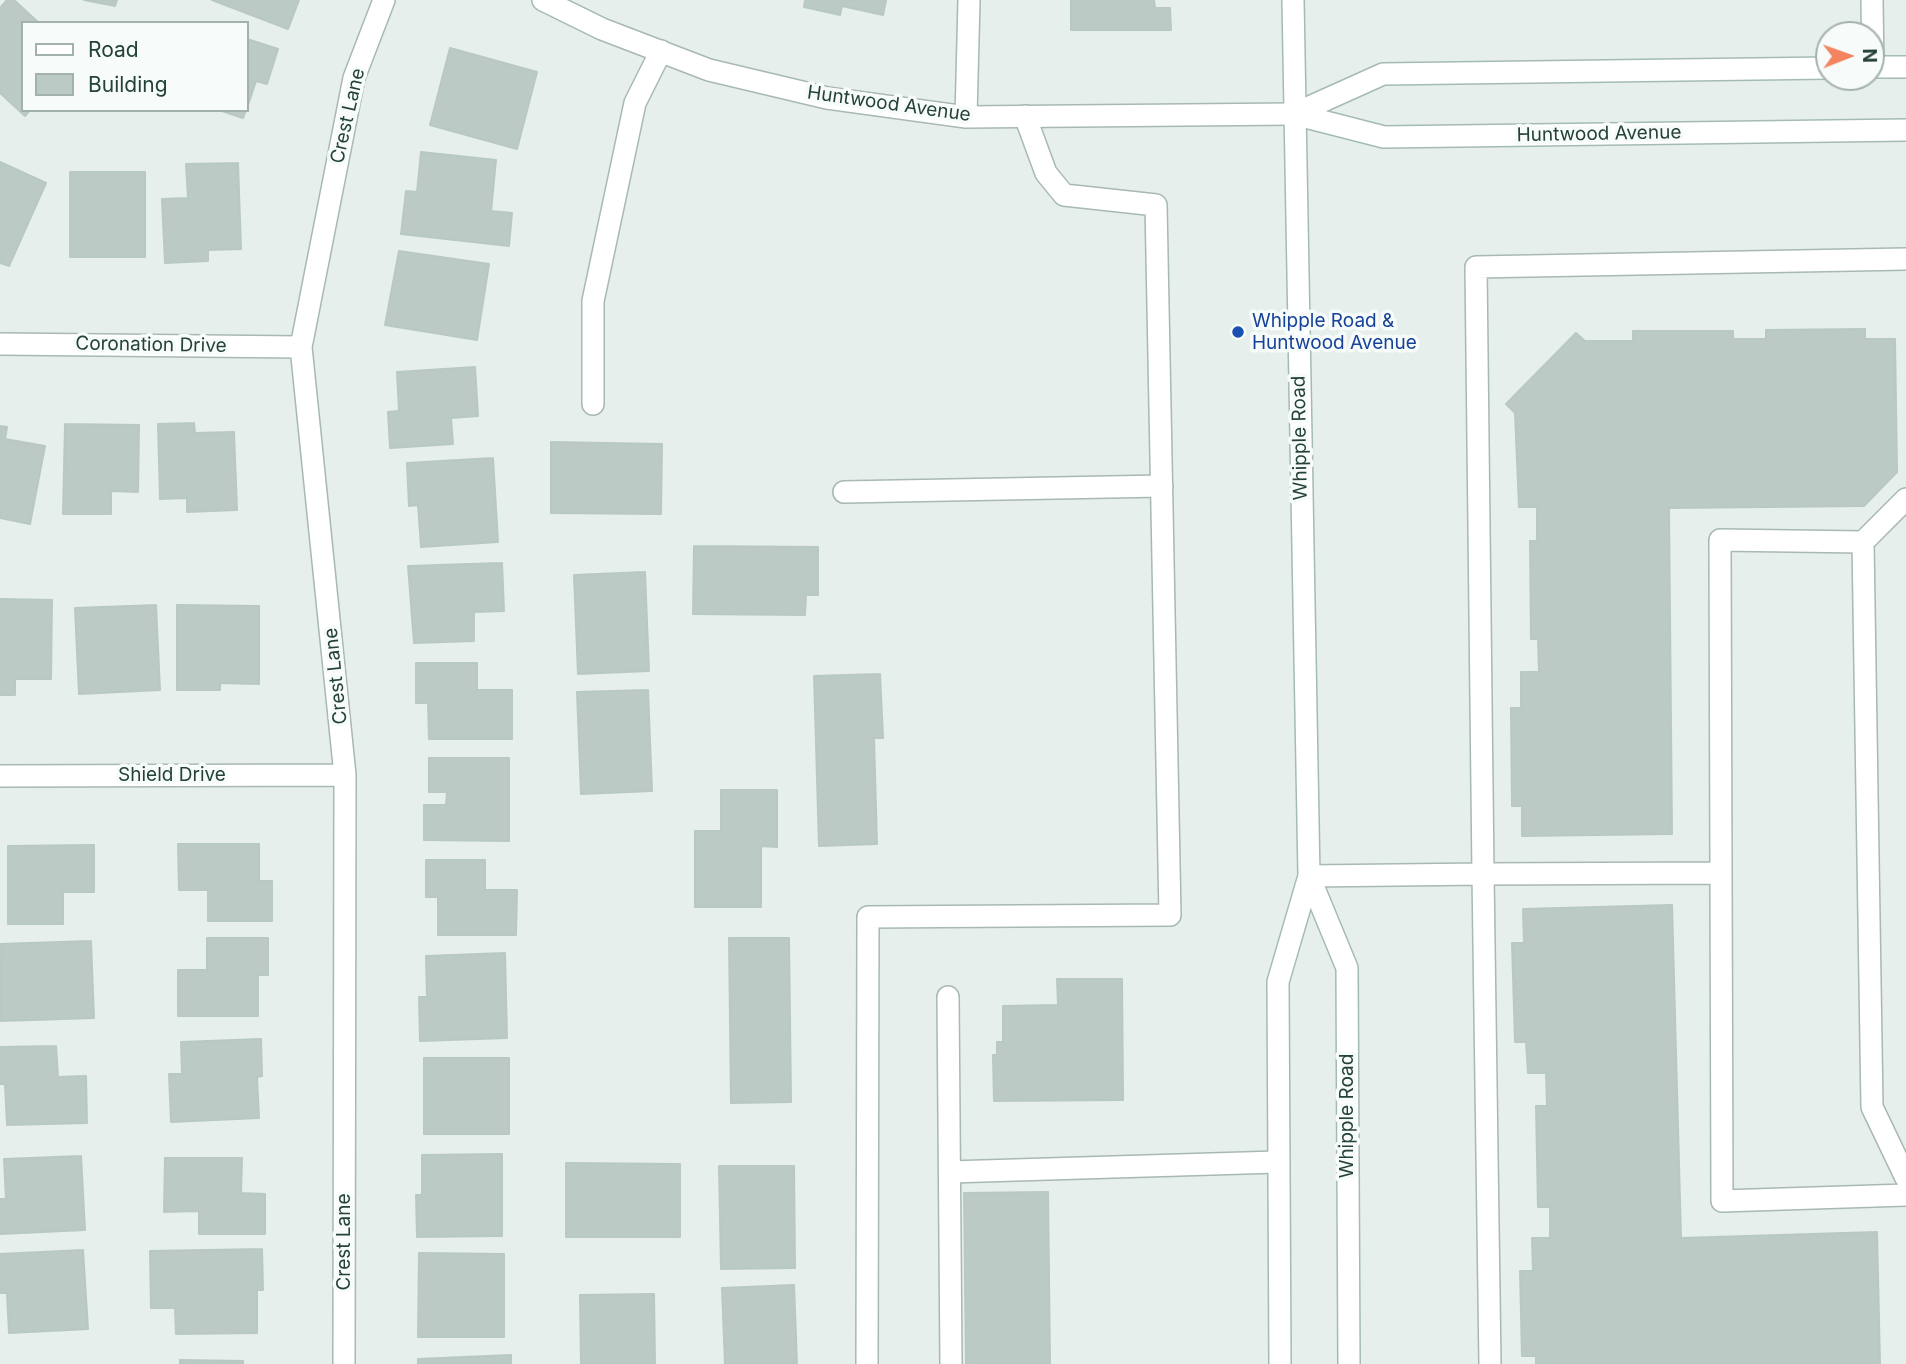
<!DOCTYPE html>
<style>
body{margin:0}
#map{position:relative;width:1906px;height:1364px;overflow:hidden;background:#e6efeb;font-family:Inter,sans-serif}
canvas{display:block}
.legend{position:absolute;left:21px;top:21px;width:228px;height:91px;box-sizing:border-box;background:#f7fbf9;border:2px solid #a3b1ad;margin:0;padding:9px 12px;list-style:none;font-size:21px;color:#24423a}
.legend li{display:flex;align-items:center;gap:14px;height:35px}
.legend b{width:35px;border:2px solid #a3b1ad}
.north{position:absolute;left:1815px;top:21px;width:70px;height:70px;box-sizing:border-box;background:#f7fbf9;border:2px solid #a3b1ad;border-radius:50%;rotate:89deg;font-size:19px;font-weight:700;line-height:28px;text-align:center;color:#24423a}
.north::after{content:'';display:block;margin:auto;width:24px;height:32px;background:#f4845f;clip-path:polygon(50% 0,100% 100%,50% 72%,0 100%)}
</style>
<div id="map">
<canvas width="1906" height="1364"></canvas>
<ul class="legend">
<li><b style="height:9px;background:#fff"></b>Road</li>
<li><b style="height:19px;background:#bbcac4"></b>Building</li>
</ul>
<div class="north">N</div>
</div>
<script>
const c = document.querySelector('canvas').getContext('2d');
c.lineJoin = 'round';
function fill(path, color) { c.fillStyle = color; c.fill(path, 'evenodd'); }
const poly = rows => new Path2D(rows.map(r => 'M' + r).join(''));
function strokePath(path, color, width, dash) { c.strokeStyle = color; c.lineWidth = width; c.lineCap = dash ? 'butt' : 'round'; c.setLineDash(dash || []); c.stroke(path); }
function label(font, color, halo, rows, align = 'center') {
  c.font = font + ' Inter,sans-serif'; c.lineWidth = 7; c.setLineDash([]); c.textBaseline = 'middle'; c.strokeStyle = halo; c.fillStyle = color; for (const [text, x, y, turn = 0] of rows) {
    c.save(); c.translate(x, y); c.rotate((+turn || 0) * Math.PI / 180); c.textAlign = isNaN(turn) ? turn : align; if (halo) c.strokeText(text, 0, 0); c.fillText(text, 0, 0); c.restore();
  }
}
const building = poly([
 [7,0,14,0,39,23,23,23,23,110,30,110,25,116,0,93,0,8,7,0],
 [84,0,117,0,115,6,84,0],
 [212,0,299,0,288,29,212,0],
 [805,0,886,0,883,15,842,6,840,15,804,7,805,0],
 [1071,0,1154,0,1155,8,1170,8,1171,30,1071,30,1071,0],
 [247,39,278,49,267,84,256,81,247,108,247,39],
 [450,48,537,72,517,149,430,125,450,48],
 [219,110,246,110,243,118,219,110],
 [421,152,496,160,491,211,512,213,509,246,401,234,406,191,417,192,421,152],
 [0,162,46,183,9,266,0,263,0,162],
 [238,163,241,249,208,250,208,261,165,263,162,199,188,198,186,164,238,163],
 [70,172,145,172,145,257,70,257,70,172],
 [399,251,489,264,477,340,385,325,399,251],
 [1865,329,1865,339,1895,339,1897,472,1864,506,1669,508,1672,834,1522,836,1522,806,1512,806,1511,708,1521,708,1521,672,1539,672,1538,639,1531,639,1530,541,1537,541,1537,507,1519,507,1515,413,1506,404,1576,333,1585,341,1633,341,1633,331,1733,331,1733,339,1766,339,1766,330,1865,329],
 [475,367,478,416,451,418,453,444,390,448,388,412,399,411,397,372,475,367],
 [194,423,195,433,234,432,237,510,187,512,187,498,160,499,158,424,194,423],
 [65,424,139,425,138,492,111,491,111,514,63,514,65,424],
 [0,426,7,427,5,439,45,446,30,524,0,518,0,426],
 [551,442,662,444,661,514,551,513,551,442],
 [493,458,498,542,421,547,418,505,409,506,407,463,493,458],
 [694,546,818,547,818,595,806,595,805,615,693,614,694,546],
 [502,563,504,611,474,612,474,641,414,643,408,566,502,563],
 [645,572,649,671,578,674,574,575,645,572],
 [0,599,52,600,51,679,15,679,15,695,0,695,0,599],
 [156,605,160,690,79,694,75,608,156,605],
 [177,605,259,606,259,684,220,683,220,690,177,690,177,605],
 [416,663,477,663,477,690,512,690,512,739,429,739,428,703,416,703,416,663],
 [880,674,883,738,874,738,877,844,819,846,814,676,880,674],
 [648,690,652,791,581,794,577,692,648,690],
 [429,758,509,758,509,841,424,840,424,805,446,805,447,792,429,792,429,758],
 [721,790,777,790,777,847,761,846,761,907,695,907,695,831,721,831,721,790],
 [178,844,259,844,259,881,272,881,272,921,208,921,208,890,179,890,178,844],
 [94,845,94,892,63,892,63,924,8,924,8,846,94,845],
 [426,860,485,860,485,890,517,890,516,935,438,935,438,897,426,897,426,860],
 [1672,905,1681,1238,1877,1232,1880,1364,1536,1364,1536,1356,1522,1356,1520,1271,1533,1271,1532,1238,1550,1238,1550,1207,1538,1207,1536,1106,1547,1106,1546,1073,1528,1073,1526,1042,1515,1042,1512,943,1524,943,1523,909,1672,905],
 [207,938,268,938,268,975,258,975,258,1016,178,1016,178,970,207,970,207,938],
 [729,938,789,938,791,1102,731,1103,729,938],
 [91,941,94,1018,1,1021,0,944,91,941],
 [505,953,507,1038,420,1041,419,997,427,997,426,956,505,953],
 [1057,979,1122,979,1123,1100,994,1101,993,1055,997,1055,997,1042,1003,1042,1003,1006,1058,1005,1057,979],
 [261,1039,262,1076,257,1077,259,1118,171,1122,169,1074,182,1074,181,1042,261,1039],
 [56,1046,58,1077,86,1076,87,1123,7,1125,5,1084,0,1084,0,1047,56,1046],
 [424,1058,509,1058,509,1134,424,1134,424,1058],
 [502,1154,502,1236,417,1237,416,1195,422,1195,422,1155,502,1154],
 [81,1156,85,1230,0,1234,0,1199,6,1199,4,1159,81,1156],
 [165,1158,242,1158,241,1193,265,1194,265,1234,199,1234,199,1211,164,1212,165,1158],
 [566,1163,680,1164,680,1237,566,1237,566,1163],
 [719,1166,794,1166,795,1268,721,1269,719,1166],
 [1048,1192,1050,1364,966,1364,964,1193,1048,1192],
 [262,1249,263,1290,257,1290,257,1333,176,1334,175,1308,151,1308,150,1251,262,1249],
 [83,1250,88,1329,9,1333,7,1293,0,1293,0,1254,83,1250],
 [419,1253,504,1254,504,1337,418,1337,419,1253],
 [794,1285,797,1364,725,1364,722,1288,794,1285],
 [654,1294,655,1364,581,1364,580,1295,654,1294],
 [511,1355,511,1364,418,1364,418,1359,511,1355],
 [180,1360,243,1361,243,1364,180,1364,180,1360]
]);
const lane = poly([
 [1872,0,1873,67],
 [593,404,593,301,635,103,661,51],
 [844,492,1162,486],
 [1906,499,1863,542,1720,540,1722,1201,1906,1195],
 [1863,542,1872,1107,1906,1178],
 [1721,873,1483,874,1476,267,1906,259],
 [1309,876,1483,874,1490,1364],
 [948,997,951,1364],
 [950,1172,1277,1162],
 [867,1364,868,917,1170,915,1156,205,1064,195,1046,173,1025,116]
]);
const street = poly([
 [543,0,602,29,709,70,827,98,966,117,1294,114],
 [966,117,969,0],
 [0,344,301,347],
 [0,776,345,775],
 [344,1364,345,775,301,347,354,78,384,0]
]);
const secondary = poly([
 [1871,67,1906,67],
 [1294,114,1384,137,1906,130],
 [1294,114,1383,74,1829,68],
 [1309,876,1347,968,1349,1364],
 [1280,1364,1278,982,1309,876,1293,0]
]);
const markers = [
 [1238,332,7,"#1a4fb4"]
];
const streetNames = [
 ["Huntwood Avenue",889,104,8],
 ["Crest Lane",348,116,-77],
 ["Huntwood Avenue",1599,134,-1],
 ["Coronation Drive",151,345,1],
 ["Whipple Road",1300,438,-91],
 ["Crest Lane",336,676,-96],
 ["Shield Drive",172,775],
 ["Whipple Road",1347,1116,-90],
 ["Crest Lane",344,1242,-90]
];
const transitNames = [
 ["Whipple Road &",1252,321],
 ["Huntwood Avenue",1252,343]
];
fill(building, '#bbcac4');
strokePath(building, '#b8c9c2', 2);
strokePath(lane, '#a8b8b2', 24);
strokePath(street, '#a8b8b2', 24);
strokePath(secondary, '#a4bbb3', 24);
strokePath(lane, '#fff', 21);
strokePath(street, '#fff', 21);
strokePath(secondary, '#fff', 21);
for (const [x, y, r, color] of markers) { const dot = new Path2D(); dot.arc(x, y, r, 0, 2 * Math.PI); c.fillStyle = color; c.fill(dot); strokePath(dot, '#f7fbf9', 2.5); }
label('19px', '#24423a', '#f7fbf9', streetNames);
label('19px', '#164399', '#f7fbf9', transitNames, 'left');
</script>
